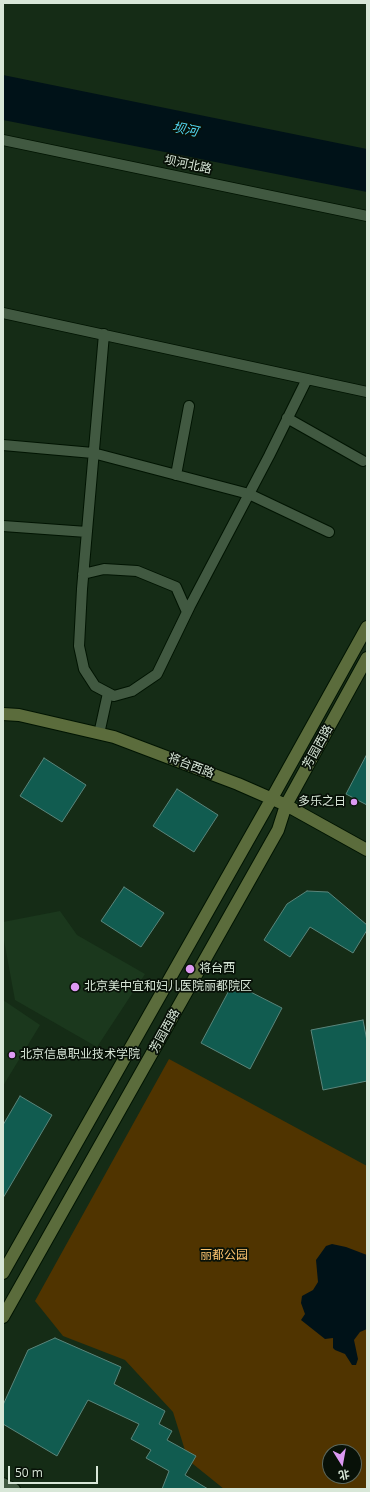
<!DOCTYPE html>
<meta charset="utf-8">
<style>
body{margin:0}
#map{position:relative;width:370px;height:1492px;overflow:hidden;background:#152c16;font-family:"Open Sans","Noto Sans SC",sans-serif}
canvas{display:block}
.frame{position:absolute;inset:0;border:4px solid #d8e7d8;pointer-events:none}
.north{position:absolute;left:322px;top:1444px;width:40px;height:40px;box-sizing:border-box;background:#081108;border:1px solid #5b675b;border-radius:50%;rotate:169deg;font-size:11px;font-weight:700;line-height:16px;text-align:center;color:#d8e7d8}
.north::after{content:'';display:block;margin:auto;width:14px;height:18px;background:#dd99f3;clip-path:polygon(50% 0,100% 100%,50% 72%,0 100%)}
.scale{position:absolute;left:8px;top:1466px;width:90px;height:18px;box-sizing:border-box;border:2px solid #d8e7d8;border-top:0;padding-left:5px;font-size:12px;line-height:14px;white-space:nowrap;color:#d8e7d8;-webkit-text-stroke:3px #081108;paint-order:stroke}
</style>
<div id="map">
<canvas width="370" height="1492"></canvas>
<div class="frame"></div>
<div class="north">北</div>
<div class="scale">50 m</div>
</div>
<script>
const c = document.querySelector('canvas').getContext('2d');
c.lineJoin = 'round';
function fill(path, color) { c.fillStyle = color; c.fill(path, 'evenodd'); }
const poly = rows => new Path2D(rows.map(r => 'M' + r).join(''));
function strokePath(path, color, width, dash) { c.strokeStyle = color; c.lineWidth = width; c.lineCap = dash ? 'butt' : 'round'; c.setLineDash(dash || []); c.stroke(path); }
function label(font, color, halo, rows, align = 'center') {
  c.font = font + ' "Open Sans","Noto Sans SC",sans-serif'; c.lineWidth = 3.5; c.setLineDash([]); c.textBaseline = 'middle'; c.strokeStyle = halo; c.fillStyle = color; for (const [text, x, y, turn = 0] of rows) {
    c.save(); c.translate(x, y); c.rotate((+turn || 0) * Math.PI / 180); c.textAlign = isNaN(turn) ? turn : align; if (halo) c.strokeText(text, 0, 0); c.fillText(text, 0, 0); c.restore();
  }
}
const built = poly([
 [60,911,77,935,145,974,97,1047,15,1000,3,935,3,922],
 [3,1000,40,1025,3,1086]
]);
const green = poly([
 [169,1059,367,1166,367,1489,224,1489,188,1460,173,1412,125,1360,63,1336,35,1301],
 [330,1452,354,1452,354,1476,330,1476]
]);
const water = poly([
 [3,75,367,149,367,192,3,120],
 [332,1244,346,1247,367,1255,367,1329,360,1332,354,1340,358,1359,356,1365,352,1365,345,1354,335,1350,333,1348,333,1338,325,1339,301,1320,305,1314,301,1303,302,1296,313,1290,318,1282,316,1260,326,1246]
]);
const building = poly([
 [367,754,367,805,346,794,367,754],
 [44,758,86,785,62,822,20,796,44,758],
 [177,789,218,815,194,852,153,826,177,789],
 [124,887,164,913,141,947,101,921,124,887],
 [307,891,328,892,367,925,367,930,353,953,310,927,290,957,264,940,287,904,307,891],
 [233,983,282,1008,250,1069,201,1043,233,983],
 [363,1020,367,1041,367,1081,323,1090,311,1030,363,1020],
 [20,1096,52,1115,3,1198,3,1125,20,1096],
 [55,1338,121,1367,114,1384,165,1411,159,1424,172,1431,167,1440,196,1456,185,1475,208,1489,162,1489,169,1471,146,1458,151,1450,131,1439,139,1424,88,1400,57,1456,3,1424,3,1405,28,1350,55,1338]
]);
const street = poly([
 [3,140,367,216],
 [3,313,367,392],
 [104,334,82,589,79,646,84,669,95,686,114,696,132,691,157,674,190,606,269,456,307,379],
 [287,418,363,461],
 [3,445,93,453,249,494,329,532],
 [176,475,189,406],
 [3,526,87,532],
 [83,574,104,569,137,571,176,587,187,612],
 [99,734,108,693],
 [3,1483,15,1489]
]);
const secondary = poly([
 [3,714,19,715,114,737,238,784,286,805,367,850],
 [3,1273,272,798,367,627],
 [3,1317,278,830,286,805,367,658]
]);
const markers = [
 [354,802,4,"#dd99f3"],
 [190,969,5,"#dd99f3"],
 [75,987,5,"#dd99f3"],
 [12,1055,4,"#dd99f3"]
];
const streetNames = [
 ["坝河北路",188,165,12],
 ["芳园西路",318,747,-61],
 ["将台西路",191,766,21],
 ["芳园西路",165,1031,-61]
];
const poiNames = [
 ["多乐之日",346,802,"right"],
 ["将台西",199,969],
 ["北京美中宜和妇儿医院丽都院区",84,987],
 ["北京信息职业技术学院",20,1055]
];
const parkNames = [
 ["丽都公园",224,1256]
];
const waterNames = [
 ["坝河",185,130,12]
];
fill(built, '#1b381d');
fill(green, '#503400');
fill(water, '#001218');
fill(building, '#115c50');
strokePath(building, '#5a857b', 1);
strokePath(street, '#011402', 12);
strokePath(secondary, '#011402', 14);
strokePath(street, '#415941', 10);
strokePath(secondary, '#5b6c3c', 12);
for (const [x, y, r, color] of markers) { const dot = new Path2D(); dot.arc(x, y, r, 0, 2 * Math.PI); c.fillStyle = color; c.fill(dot); strokePath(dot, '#081108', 1.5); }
label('12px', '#d8e7d8', '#081108', streetNames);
label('12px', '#d8e7d8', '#081108', poiNames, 'left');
label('12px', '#fbc36f', '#081108', parkNames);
label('italic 13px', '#52d7f3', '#081108', waterNames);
</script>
